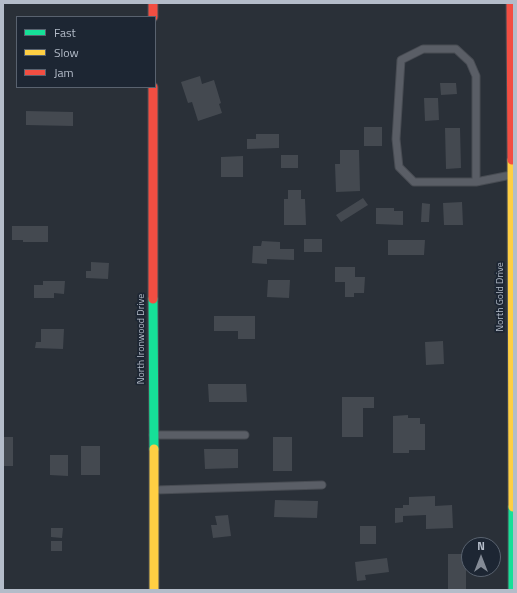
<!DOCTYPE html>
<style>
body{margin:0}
#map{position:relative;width:517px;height:593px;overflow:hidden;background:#2a3038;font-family:"Titillium Web",sans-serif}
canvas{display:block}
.frame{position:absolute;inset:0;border:4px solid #b4bcc9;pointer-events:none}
.legend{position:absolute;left:16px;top:16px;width:140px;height:72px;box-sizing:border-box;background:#1d2633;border:1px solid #59626f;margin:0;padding:5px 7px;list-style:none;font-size:12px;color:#b4bcc9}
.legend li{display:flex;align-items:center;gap:8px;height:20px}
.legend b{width:20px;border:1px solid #59626f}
.north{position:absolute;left:461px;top:537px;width:40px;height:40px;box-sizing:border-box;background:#1d2633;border:1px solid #59626f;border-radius:50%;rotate:0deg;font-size:11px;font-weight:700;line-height:16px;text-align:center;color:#b4bcc9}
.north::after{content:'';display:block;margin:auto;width:14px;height:18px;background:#848b96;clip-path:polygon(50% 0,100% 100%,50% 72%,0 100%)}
</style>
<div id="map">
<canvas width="517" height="593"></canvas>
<div class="frame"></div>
<ul class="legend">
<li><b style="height:5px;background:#16e098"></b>Fast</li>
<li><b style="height:5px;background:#ffcf43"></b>Slow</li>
<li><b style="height:5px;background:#f24e42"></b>Jam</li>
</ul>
<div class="north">N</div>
</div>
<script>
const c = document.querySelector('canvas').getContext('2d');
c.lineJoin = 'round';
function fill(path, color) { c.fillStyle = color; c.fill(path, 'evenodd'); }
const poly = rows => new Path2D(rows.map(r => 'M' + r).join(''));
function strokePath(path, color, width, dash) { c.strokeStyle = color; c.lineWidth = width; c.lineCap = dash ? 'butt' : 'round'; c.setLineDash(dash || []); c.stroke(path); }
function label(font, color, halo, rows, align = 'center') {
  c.font = font + ' "Titillium Web",sans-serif'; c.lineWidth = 3.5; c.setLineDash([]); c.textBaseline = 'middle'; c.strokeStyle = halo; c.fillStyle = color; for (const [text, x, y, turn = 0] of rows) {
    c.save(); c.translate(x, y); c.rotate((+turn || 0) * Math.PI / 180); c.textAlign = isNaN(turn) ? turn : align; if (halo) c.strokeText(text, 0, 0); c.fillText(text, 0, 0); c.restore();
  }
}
const building = poly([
 [200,76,202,84,214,80,221,103,219,104,222,113,198,121,192,102,188,103,181,82],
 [440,83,456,83,457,94,441,95],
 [424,98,438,98,439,120,425,121],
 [26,111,73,112,73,126,26,125],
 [364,127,382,127,382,146,364,146],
 [445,128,460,128,461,168,446,169],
 [256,134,279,134,279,148,247,149,247,139,256,139],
 [340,150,359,150,360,191,336,192,335,164,340,164],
 [281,155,298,155,298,168,281,168],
 [243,156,243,177,221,177,221,157],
 [288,190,301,190,301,199,305,199,306,225,284,225,284,199,288,199],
 [363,198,368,205,341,222,336,215],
 [462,202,463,225,444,225,443,203],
 [422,203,430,204,429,222,421,222],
 [376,208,394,208,394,211,403,211,403,225,376,224],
 [12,226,48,226,48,242,23,242,23,240,12,240],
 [304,239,322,239,322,252,304,252],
 [388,240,425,240,424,255,388,255],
 [262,241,280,242,280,249,294,249,294,260,267,259,267,264,252,263,253,246,261,246],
 [91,262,109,263,108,279,86,278,86,271,91,271],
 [335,267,355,267,355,277,365,277,364,293,354,293,354,297,345,297,345,282,335,282],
 [268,280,290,280,289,298,267,297],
 [43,281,65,281,64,294,54,293,54,298,34,298,34,285,43,285],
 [214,316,255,316,255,339,238,339,238,331,214,331],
 [41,329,64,329,63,349,35,348,36,342,41,342],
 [443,341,444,364,426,365,425,342],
 [208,384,246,384,247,402,209,402],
 [342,397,374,397,374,408,363,408,363,437,342,437],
 [408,415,408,418,420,418,420,424,425,424,425,450,409,450,409,453,393,453,393,416],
 [3,437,13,437,13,466,3,466],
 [273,437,292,437,292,471,273,471],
 [81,446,100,446,100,475,81,475],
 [204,449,238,449,238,468,205,469],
 [50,455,68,455,68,476,50,475],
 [435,496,435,506,452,505,453,528,426,529,426,515,403,516,403,522,395,523,395,508,403,508,403,505,409,505,409,497],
 [275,500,318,501,317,518,274,517],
 [228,515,231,536,213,538,211,525,217,525,215,516],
 [360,526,376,526,376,544,360,544],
 [51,528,63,528,62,538,51,537],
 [51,541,62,541,62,551,51,551],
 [448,554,466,554,466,590,448,590],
 [387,558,389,572,365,575,366,580,357,581,355,562]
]);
const lane = poly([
 [476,182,476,76,470,62,456,49,423,49,401,60,396,139,399,167,414,182,476,182,511,175],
 [153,435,245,435],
 [155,490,322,485]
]);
const fast = poly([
 [153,299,154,449],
 [513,507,513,590]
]);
const slow = poly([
 [512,160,513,507],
 [154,449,154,590]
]);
const jam = poly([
 [153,3,153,17],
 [511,3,512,160],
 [153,87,153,299]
]);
const streetNames = [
 ["North Gold Drive",501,297,-90],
 ["North Ironwood Drive",142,339,-90]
];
fill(building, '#444950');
strokePath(lane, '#484c53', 9);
strokePath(fast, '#484c53', 11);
strokePath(slow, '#484c53', 11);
strokePath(jam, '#484c53', 11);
strokePath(lane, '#5a5e66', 7);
strokePath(fast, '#16e098', 9);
strokePath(slow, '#ffcf43', 9);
strokePath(jam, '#f24e42', 9);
label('10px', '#b4bcc9', '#1d2633', streetNames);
</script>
